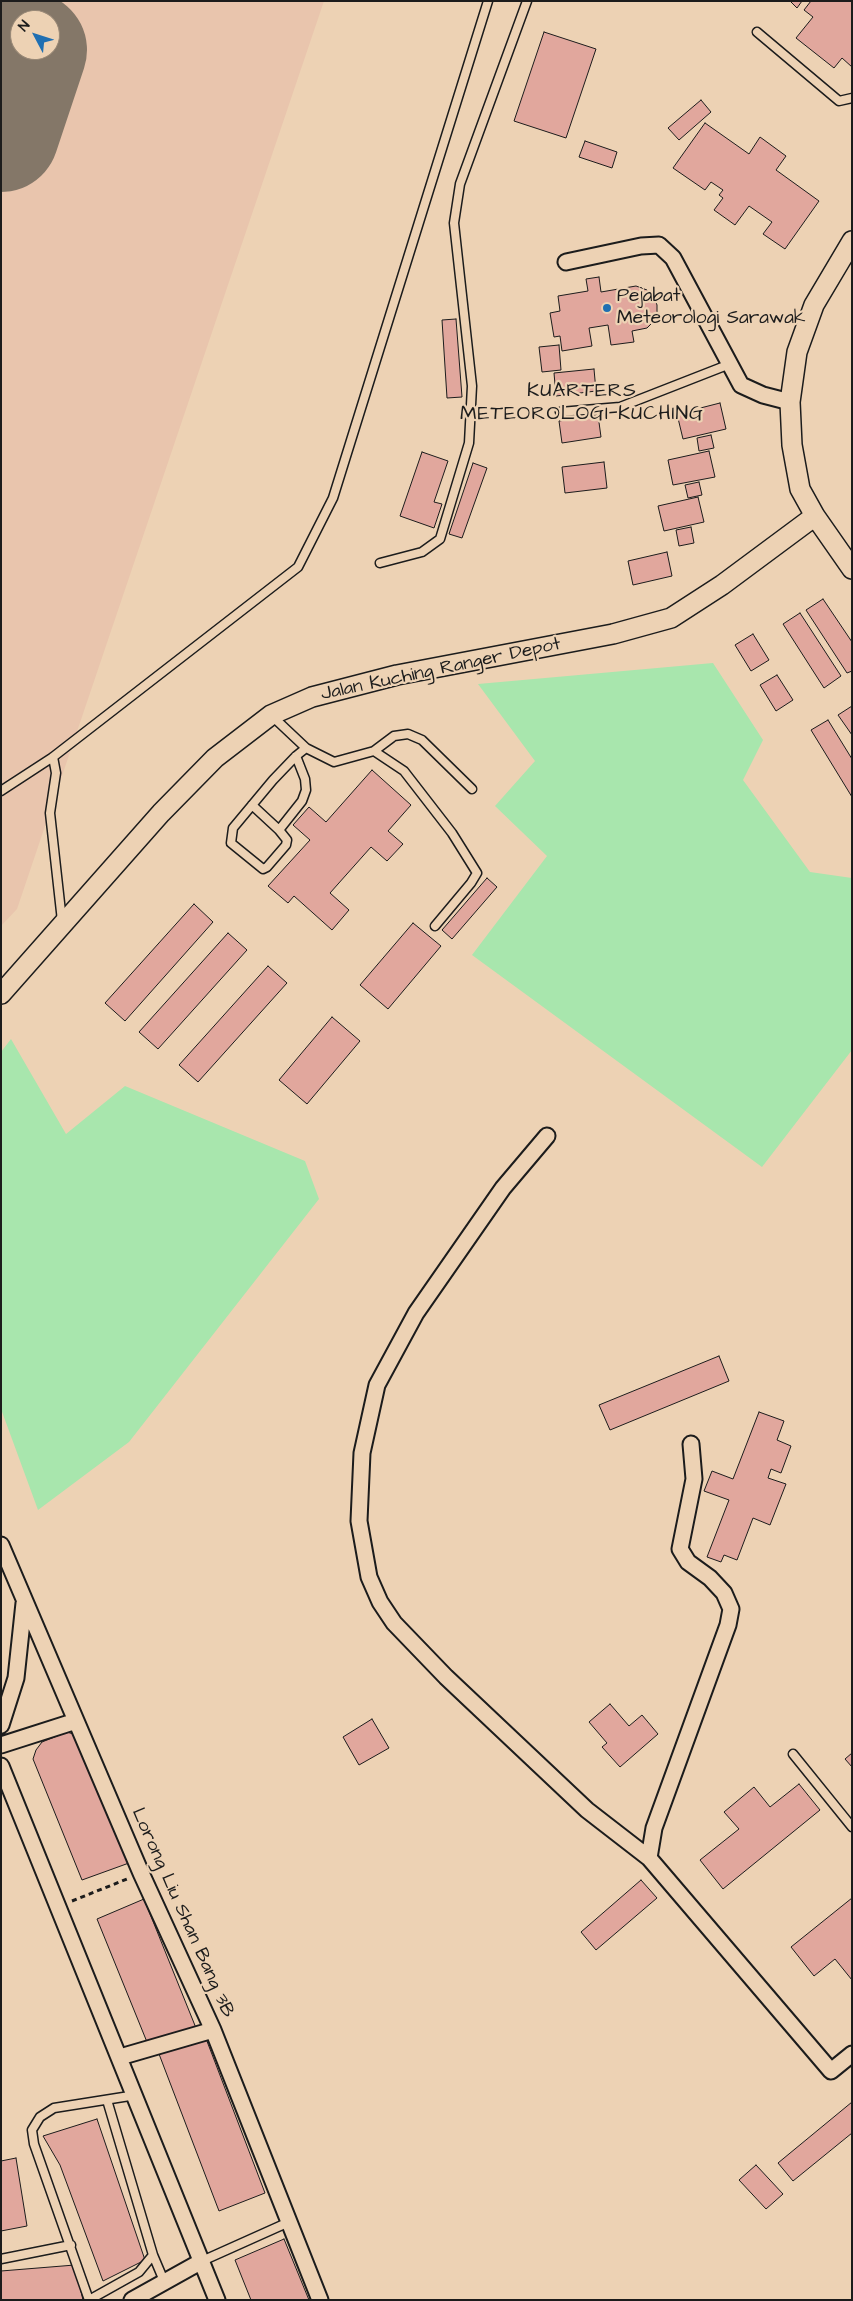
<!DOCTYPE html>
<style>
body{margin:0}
#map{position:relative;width:853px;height:2301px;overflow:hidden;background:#edd2b4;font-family:"Architects Daughter",sans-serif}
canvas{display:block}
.frame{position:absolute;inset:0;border:2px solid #1c1c1c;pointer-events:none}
.north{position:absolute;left:10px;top:10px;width:50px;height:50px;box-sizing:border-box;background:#edd2b4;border:1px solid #998977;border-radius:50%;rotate:310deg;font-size:14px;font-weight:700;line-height:20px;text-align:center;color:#1c1c1c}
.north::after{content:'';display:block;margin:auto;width:18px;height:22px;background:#1f6fb2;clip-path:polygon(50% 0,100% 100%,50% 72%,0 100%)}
</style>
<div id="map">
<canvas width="853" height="2301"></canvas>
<div class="frame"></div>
<div class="north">N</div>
</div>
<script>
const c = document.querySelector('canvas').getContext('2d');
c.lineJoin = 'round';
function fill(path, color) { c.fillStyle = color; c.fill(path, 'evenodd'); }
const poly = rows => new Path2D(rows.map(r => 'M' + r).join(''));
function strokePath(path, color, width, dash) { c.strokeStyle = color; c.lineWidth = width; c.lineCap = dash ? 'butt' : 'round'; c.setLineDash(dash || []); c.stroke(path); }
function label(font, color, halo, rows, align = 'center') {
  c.font = font + ' "Architects Daughter",sans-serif'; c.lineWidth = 4.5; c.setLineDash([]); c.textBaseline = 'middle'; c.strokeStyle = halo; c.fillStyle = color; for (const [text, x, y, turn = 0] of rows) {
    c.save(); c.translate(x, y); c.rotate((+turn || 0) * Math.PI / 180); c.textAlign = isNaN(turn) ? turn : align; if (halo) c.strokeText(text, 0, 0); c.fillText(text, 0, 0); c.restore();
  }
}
const built = poly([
 [1,1,324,1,17,909,1,926],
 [20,20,50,20,50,50,20,50]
]);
const green = poly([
 [713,663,763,740,743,780,810,872,852,878,852,1050,762,1167,472,955,547,856,495,806,535,761,478,684],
 [11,1039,66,1134,125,1086,305,1161,319,1199,129,1442,38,1510,1,1409,1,1052]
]);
const taxiway = poly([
 [29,20,31,1],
 [22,73,25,50]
]);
const runway = poly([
 [1,134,29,50]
]);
const building = poly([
 [790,1,802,1,797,8,790,1],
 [811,1,852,1,852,67,842,58,834,68,796,38,813,17,804,10,811,1],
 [544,32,596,49,566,138,514,121,544,32],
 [701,100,711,112,679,140,668,128,701,100],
 [705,123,749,154,760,137,786,156,776,170,819,201,785,249,763,234,772,222,749,206,735,225,714,210,723,198,719,195,723,190,711,182,705,190,673,168,705,123],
 [585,141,617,152,612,168,579,157,585,141],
 [599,277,601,292,636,286,647,290,654,297,657,305,657,313,653,322,647,328,632,331,634,342,611,345,608,325,589,328,592,346,562,351,560,336,554,337,550,313,560,311,558,296,588,291,586,279,599,277],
 [456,319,462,397,447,398,442,320,456,319],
 [559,345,561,370,542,372,539,347,559,345],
 [594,369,596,391,556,396,554,373,594,369],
 [720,403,726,429,683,439,677,414,720,403],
 [598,415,601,437,562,443,559,421,598,415],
 [711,435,714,448,699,451,697,438,711,435],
 [709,451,715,477,673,485,668,460,709,451],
 [422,452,448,461,434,502,442,504,434,528,400,516,422,452],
 [604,462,607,488,565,493,562,467,604,462],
 [473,463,487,468,462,538,449,534,473,463],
 [699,482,702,495,688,498,685,485,699,482],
 [698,497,704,522,664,531,658,506,698,497],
 [691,527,694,543,679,546,676,530,691,527],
 [667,552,672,576,633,585,628,561,667,552],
 [823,599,852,642,852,671,847,673,806,610,823,599],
 [800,613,841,676,824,688,783,624,800,613],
 [753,634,769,660,751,671,735,645,753,634],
 [777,675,793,700,776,711,760,685,777,675],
 [852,706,852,735,838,715,852,706],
 [828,720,852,759,852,797,811,730,828,720],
 [372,770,411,805,388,831,403,844,387,861,371,847,330,893,349,910,332,930,294,896,288,903,268,886,310,840,293,825,309,807,326,822,372,770],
 [487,878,497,887,452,939,442,930,487,878],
 [194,904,213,922,125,1021,105,1003,194,904],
 [413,923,441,946,388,1009,360,985,413,923],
 [228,933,247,950,158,1049,139,1032,228,933],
 [268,966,287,983,198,1082,179,1065,268,966],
 [332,1017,360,1041,307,1104,279,1080,332,1017],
 [719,1356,729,1381,610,1430,599,1405,719,1356],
 [759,1412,784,1421,777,1440,791,1446,781,1473,771,1469,768,1478,786,1484,770,1525,753,1518,737,1560,724,1555,721,1562,707,1557,729,1500,704,1491,712,1471,733,1479,759,1412],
 [610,1704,629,1726,642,1715,658,1734,620,1767,602,1747,607,1743,589,1722,610,1704],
 [372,1719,389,1748,359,1765,343,1737,372,1719],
 [67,1732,76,1735,129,1863,82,1880,33,1759,36,1750,42,1742,67,1732],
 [852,1753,852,1767,845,1759,852,1753],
 [799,1784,820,1810,723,1889,700,1860,739,1829,724,1812,754,1787,770,1807,799,1784],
 [641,1880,657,1898,596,1950,581,1932,641,1880],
 [852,1898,852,1980,835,1959,814,1976,791,1947,852,1898],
 [144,1899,196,2028,149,2047,97,1919,144,1899],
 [205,2036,265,2193,219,2211,159,2054,205,2036],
 [852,2102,852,2133,793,2181,778,2163,852,2102],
 [97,2119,145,2260,103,2281,60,2165,43,2136,97,2119],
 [16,2158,27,2226,1,2231,1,2161,16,2158],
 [756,2165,783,2194,766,2209,739,2180,756,2165],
 [284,2239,309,2300,251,2300,235,2260,284,2239],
 [75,2265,83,2300,1,2300,1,2271,75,2265]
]);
const path = poly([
 [72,1901,127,1879]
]);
const service = poly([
 [757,32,839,101,852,98],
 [560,412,620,407,730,364],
 [380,563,422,552,440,539,469,443,472,386,454,223,460,184,527,1],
 [271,715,306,748,334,762,374,751,404,771,452,833,477,873,471,883,435,926],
 [374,751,394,736,408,734,422,740,472,789],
 [296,756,305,779,306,790,302,801,279,830,287,840,286,845,267,867,263,869,231,843,233,828,273,780,296,756,306,748],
 [53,757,56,773,50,813,62,921],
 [1,791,53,757,298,567,333,498,488,1],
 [252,805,279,830],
 [793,1754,852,1827],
 [153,2255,164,2281],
 [1,2259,71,2245],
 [202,2261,289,2222],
 [89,2300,34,2144,32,2130,40,2117,54,2108,136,2095],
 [89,2300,139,2272,153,2255,107,2100]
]);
const minor = poly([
 [566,262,641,246,659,245,673,258,741,385,763,395,790,402],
 [547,1136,503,1188,416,1313,377,1385,362,1453,359,1521,369,1577,380,1602,394,1623,446,1677,587,1810,649,1858],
 [691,1444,694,1479,680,1549,688,1562,710,1578,724,1593,731,1609,728,1625,654,1828,649,1858,831,2071,852,2054],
 [1,1545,141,1873,213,2030,320,2300],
 [1,1725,16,1678,24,1603],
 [1,1745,76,1721],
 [1,1766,217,2300],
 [120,2057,213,2030],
 [132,2300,202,2261]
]);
const tertiary = poly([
 [852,241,814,305,797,352,790,402,792,445,800,489,815,516,852,569],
 [1,994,161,813,215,758,271,715,312,697,397,675,613,634,671,618,722,585,815,516]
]);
const markers = [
 [607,308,5,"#1f6fb2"]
];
const poiNames = [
 ["Pejabat",617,297],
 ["Meteorologi Sarawak",617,319]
];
const streetNames = [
 ["Jalan Kuching Ranger Depot",441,670,-12],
 ["Lorong Liu Shan Bang 3B",182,1913,66]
];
const neighbourhoodNames = [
 ["KUARTERS",582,392],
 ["METEOROLOGI KUCHING",582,415]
];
fill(built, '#e9c5ad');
fill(green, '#a8e6ad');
strokePath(taxiway, '#847768', 46);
strokePath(runway, '#847768', 116);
fill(building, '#e1a79d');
strokePath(building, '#1c1c1c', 1);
strokePath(service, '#1c1c1c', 11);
strokePath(minor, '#1c1c1c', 19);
strokePath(tertiary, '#1c1c1c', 22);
strokePath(path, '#1c1c1c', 3, [5, 4]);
strokePath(service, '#edd2b4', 8);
strokePath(minor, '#edd2b4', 15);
strokePath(tertiary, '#edd2b4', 19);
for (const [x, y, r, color] of markers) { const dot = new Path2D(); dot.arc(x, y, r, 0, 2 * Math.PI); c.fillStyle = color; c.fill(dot); strokePath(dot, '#edd2b4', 2); }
label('19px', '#1c1c1c', '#edd2b4', poiNames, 'left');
label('19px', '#1c1c1c', '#edd2b4', streetNames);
c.letterSpacing = '1px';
label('20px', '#1c1c1c', '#edd2b4', neighbourhoodNames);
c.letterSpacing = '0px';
</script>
